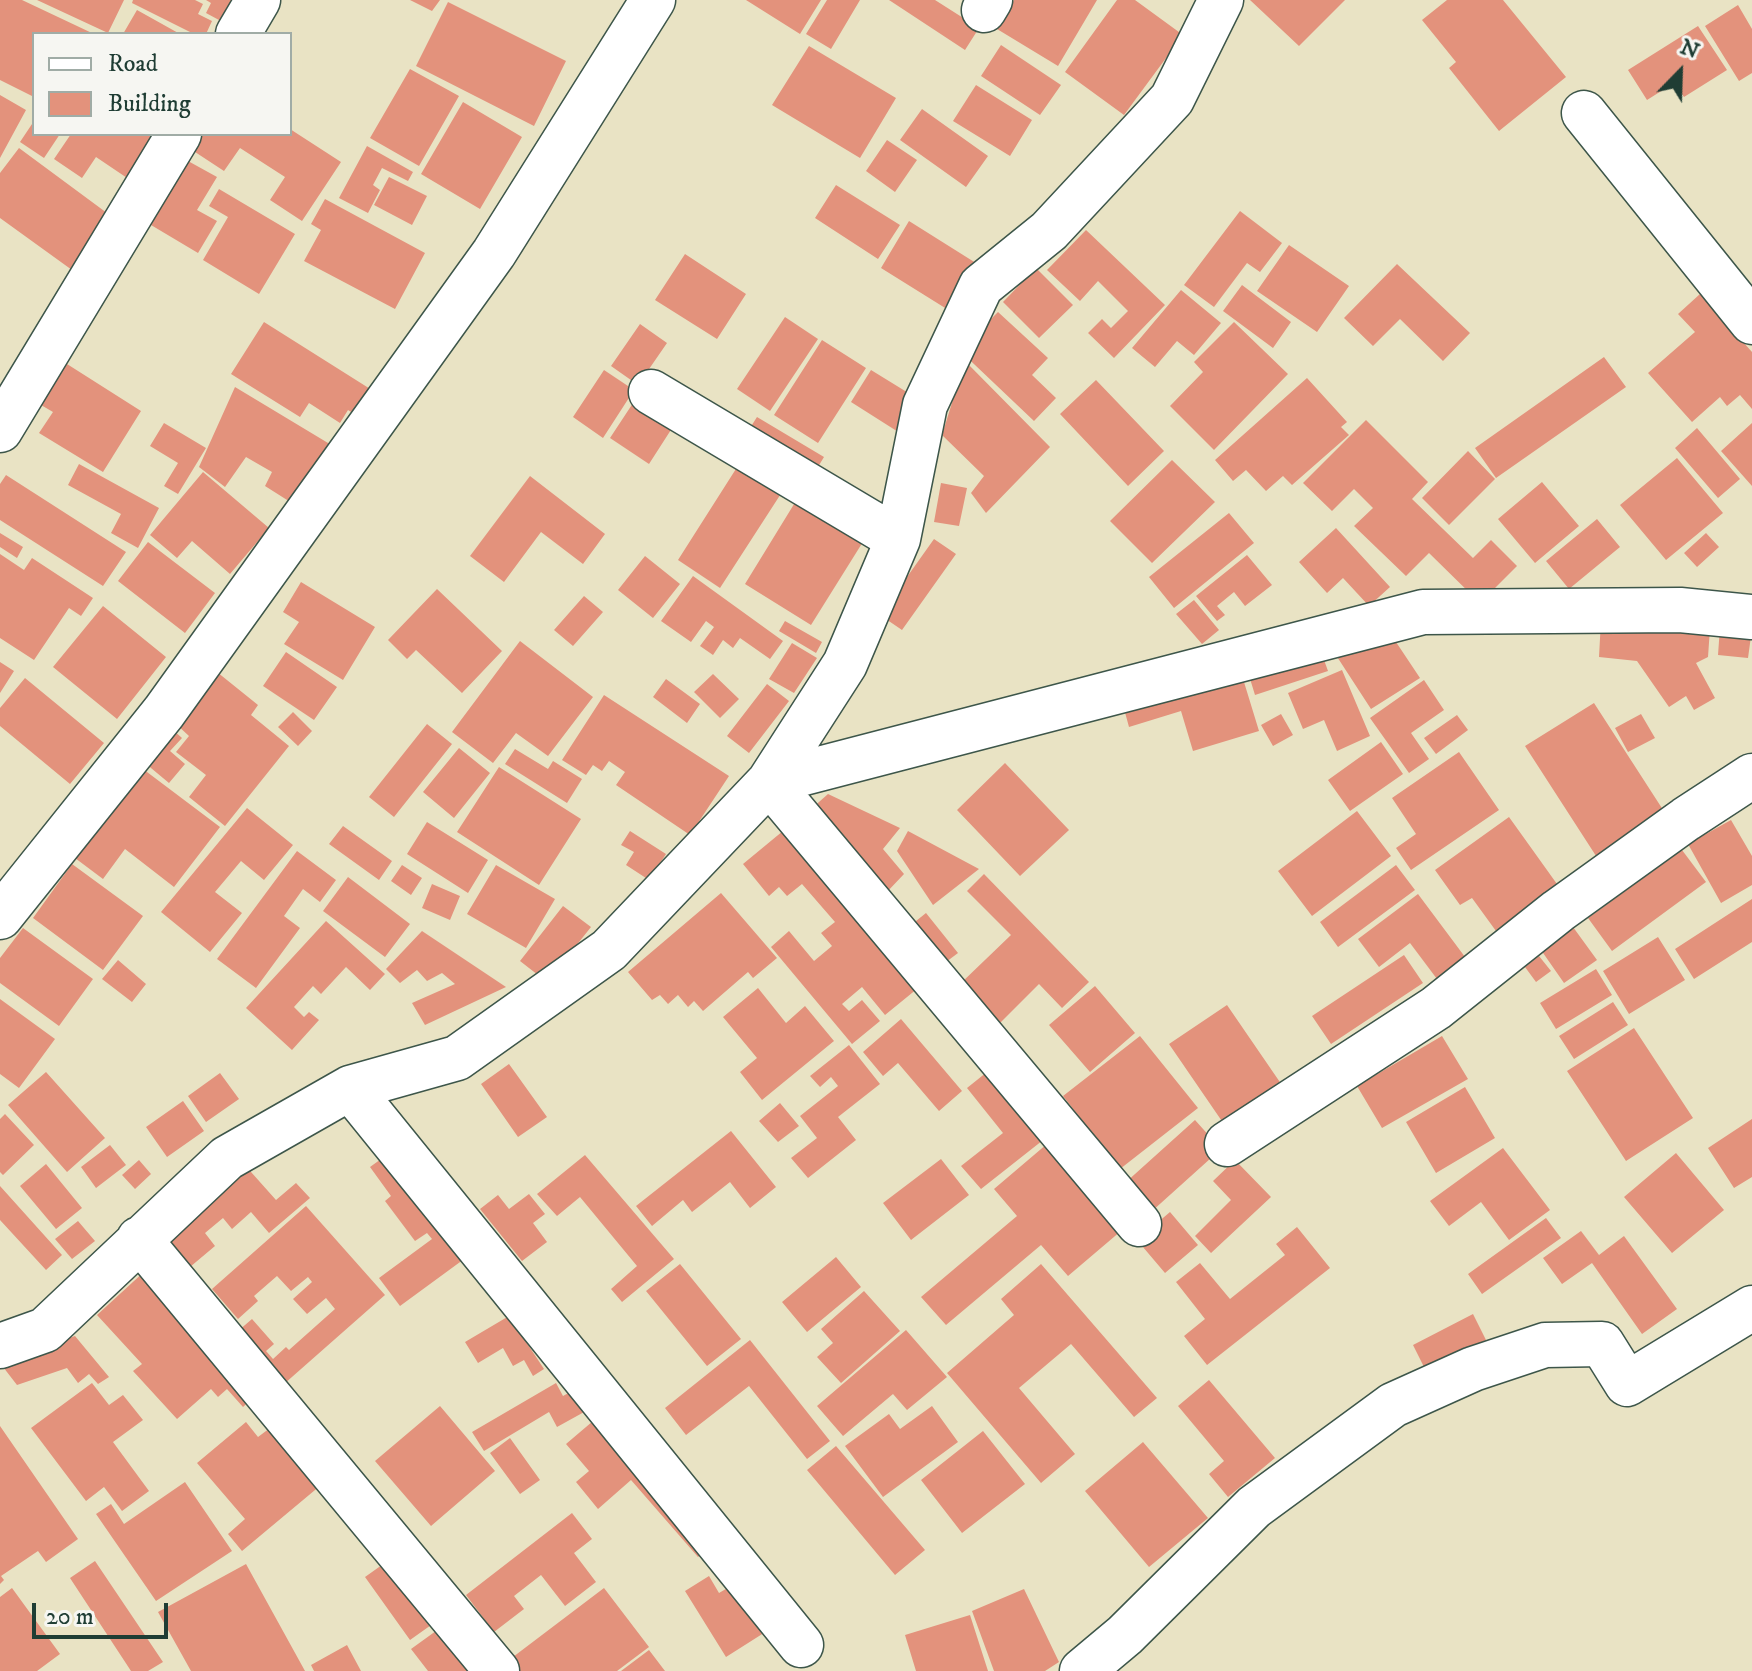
<!DOCTYPE html>
<style>
body{margin:0}
#map{position:relative;width:1752px;height:1671px;overflow:hidden;background:#e9e3c4;font-family:"IM FELL DW Pica",serif}
canvas{display:block}
.legend{position:absolute;left:32px;top:32px;width:260px;height:104px;box-sizing:border-box;background:#f6f6f2;border:2px solid #a0aca6;margin:0;padding:10px 14px;list-style:none;font-size:24px;color:#1f3d34}
.legend li{display:flex;align-items:center;gap:16px;height:40px}
.legend b{width:40px;border:2px solid #a0aca6}
.north{position:absolute;left:1640px;top:32px;width:80px;height:80px;-webkit-text-stroke:6px #f6f6f2;paint-order:stroke;rotate:23deg;font-size:22px;font-weight:700;line-height:32px;text-align:center;color:#1f3d34}
.north::after{content:'';display:block;margin:auto;width:28px;height:36px;background:#1f3d34;clip-path:polygon(50% 0,100% 100%,50% 72%,0 100%)}
.scale{position:absolute;left:32px;top:1603px;width:136px;height:36px;box-sizing:border-box;border:4px solid #1f3d34;border-top:0;padding-left:10px;font-size:24px;line-height:28px;white-space:nowrap;color:#1f3d34;-webkit-text-stroke:6px #f6f6f2;paint-order:stroke}
</style>
<div id="map">
<canvas width="1752" height="1671"></canvas>
<ul class="legend">
<li><b style="height:10px;background:#fff"></b>Road</li>
<li><b style="height:22px;background:#e3927c"></b>Building</li>
</ul>
<div class="north">N</div>
<div class="scale">20 m</div>
</div>
<script>
const c = document.querySelector('canvas').getContext('2d');
c.lineJoin = 'round';
function fill(path, color) { c.fillStyle = color; c.fill(path, 'evenodd'); }
const poly = rows => new Path2D(rows.map(r => 'M' + r).join(''));
function strokePath(path, color, width, dash) { c.strokeStyle = color; c.lineWidth = width; c.lineCap = dash ? 'butt' : 'round'; c.setLineDash(dash || []); c.stroke(path); }
const building = poly([
 [0,0,22,0,94,34,34,34,34,97,0,80],
 [37,0,124,0,108,33],
 [133,0,195,0,203,4,198,14,212,21,206,34,194,34,132,3],
 [206,0,246,0,232,27,206,13,211,3],
 [410,0,440,0,432,11],
 [746,0,821,0,800,34],
 [827,0,860,0,831,49,806,34],
 [889,0,935,0,979,28,965,50],
 [1014,0,1097,0,1058,66,997,29],
 [1117,0,1135,0,1183,35,1124,115,1065,72],
 [1250,0,1345,0,1299,46],
 [1447,0,1503,0,1566,77,1499,131,1449,68,1456,62,1422,20],
 [448,2,566,61,534,126,416,66],
 [1738,5,1752,29,1752,73,1739,81,1705,26],
 [137,10,180,34,123,34],
 [1698,26,1727,70,1684,97,1674,83,1647,100,1628,70],
 [1001,45,1061,85,1040,115,981,76],
 [809,46,896,98,860,158,772,105],
 [410,69,459,96,419,166,370,138],
 [976,85,1032,120,1010,156,953,121],
 [0,95,26,110,0,158],
 [463,102,522,137,480,209,421,174],
 [922,109,988,156,966,187,900,140],
 [34,121,34,134,60,134,44,158,20,142],
 [290,129,341,162,302,221,270,200,285,177,240,148,224,171,192,150,203,134,290,134],
 [71,134,169,134,136,184,96,157,82,178,54,159],
 [887,140,917,160,895,192,866,171],
 [367,146,413,172,408,181,382,168,373,185,380,190,368,213,339,198],
 [19,148,111,216,72,270,0,218,0,173],
 [188,161,217,177,197,210,217,221,198,253,151,225],
 [389,177,427,196,412,225,374,205],
 [836,185,900,225,878,259,815,218],
 [219,189,295,234,259,294,203,260,228,217,209,206],
 [325,199,425,253,395,309,304,261,321,230,311,224],
 [1240,211,1282,243,1260,272,1247,263,1214,307,1184,285],
 [909,221,987,270,958,316,881,268],
 [1086,230,1165,305,1114,358,1088,333,1102,319,1111,328,1128,311,1098,281,1080,301,1047,270],
 [1289,245,1349,286,1317,332,1257,291],
 [685,254,746,294,717,339,655,300],
 [1397,264,1470,333,1443,361,1400,319,1373,346,1344,318],
 [1036,268,1073,305,1039,338,1003,302],
 [1242,285,1291,322,1273,348,1223,311],
 [1181,290,1221,323,1194,355,1177,341,1155,367,1132,348],
 [1700,294,1752,352,1752,409,1740,395,1727,406,1720,397,1692,422,1648,373,1695,332,1678,314],
 [998,312,1048,358,1032,375,1056,398,1034,421,955,346,982,328],
 [785,317,818,339,770,411,737,389],
 [264,322,375,392,359,417,348,410,340,423,309,403,300,417,231,374],
 [1234,322,1288,374,1214,450,1170,406,1203,372,1194,362],
 [640,324,667,343,638,385,611,366],
 [822,340,866,368,818,443,774,415],
 [1604,357,1626,387,1496,478,1475,448],
 [965,361,1050,447,986,513,971,493,984,476,942,435],
 [67,364,141,411,103,472,39,433,53,412,41,405],
 [604,370,634,390,603,438,573,417],
 [871,370,923,402,903,435,851,402],
 [1307,378,1347,422,1341,427,1349,435,1292,485,1283,476,1266,491,1246,470,1233,481,1215,460],
 [1096,380,1164,451,1128,486,1060,414],
 [235,387,333,446,295,505,265,486,272,472,246,457,225,487,199,467],
 [637,397,676,422,649,464,610,438],
 [757,417,824,457,810,480,743,439],
 [1366,420,1428,482,1412,499,1473,558,1491,540,1517,566,1480,603,1429,553,1406,576,1354,526,1373,508,1354,489,1332,511,1303,483],
 [164,423,206,448,178,494,164,486,178,463,150,446],
 [1752,423,1752,486,1721,451],
 [1697,428,1740,479,1718,498,1675,448],
 [1468,451,1495,479,1449,525,1422,498],
 [1677,458,1723,513,1666,560,1620,505],
 [1172,460,1215,502,1152,563,1110,521],
 [741,461,784,489,720,588,678,560],
 [79,464,159,508,138,548,111,533,121,514,68,485],
 [203,472,269,528,230,574,192,541,177,558,150,535],
 [6,475,126,552,103,586,0,520,0,484],
 [530,476,605,534,583,564,541,532,504,582,470,556],
 [1542,482,1579,526,1535,563,1498,519],
 [941,483,967,488,959,526,934,522],
 [799,496,866,537,811,625,745,584],
 [1229,513,1254,543,1174,608,1149,577],
 [1597,519,1620,547,1569,589,1546,561],
 [1336,528,1390,587,1369,606,1343,578,1327,593,1299,562],
 [0,533,23,547,17,558,0,547],
 [1706,533,1719,547,1697,567,1684,553],
 [934,539,956,554,902,630,880,615],
 [148,542,215,593,185,633,118,581],
 [0,554,24,570,32,558,93,598,81,616,69,608,34,660,0,638],
 [1247,555,1272,585,1245,606,1234,592,1217,606,1225,615,1217,621,1196,596],
 [645,556,680,584,653,618,618,590],
 [693,576,783,641,770,659,740,638,733,648,723,640,713,655,700,646,714,627,706,621,691,642,661,621],
 [301,582,375,627,343,680,284,644,299,622,283,612],
 [437,589,502,651,462,693,416,650,407,659,388,640],
 [584,596,603,612,573,646,554,630],
 [1194,600,1219,630,1202,644,1176,614],
 [103,606,166,657,117,719,53,667],
 [1601,620,1710,628,1708,657,1696,663,1715,698,1694,710,1686,696,1669,707,1637,661,1599,657],
 [785,621,822,642,816,653,779,631],
 [1720,627,1752,629,1748,658,1718,655],
 [1392,636,1420,678,1371,709,1332,649],
 [520,641,593,697,548,756,516,733,493,763,452,732],
 [792,643,817,658,794,693,769,679],
 [1319,646,1328,671,1255,695,1247,669],
 [286,652,337,687,314,720,263,686],
 [0,662,14,671,0,693],
 [1240,669,1259,731,1193,751,1181,711,1129,727,1123,705],
 [1342,670,1370,736,1337,751,1324,720,1303,729,1288,693],
 [217,672,258,705,251,715,289,746,225,826,189,797,206,775,176,752,189,736,176,724],
 [713,674,739,699,720,718,694,692],
 [25,678,104,743,70,784,0,726,0,708],
 [666,679,700,704,687,723,653,697],
 [1424,680,1444,710,1411,733,1429,759,1409,773,1370,718],
 [767,684,789,701,749,753,727,736],
 [604,695,729,776,690,835,616,785,625,772,609,761,602,771,593,765,586,775,562,760],
 [1594,703,1667,816,1598,859,1525,746],
 [293,712,312,731,298,746,278,727],
 [1281,714,1293,735,1273,746,1261,725],
 [1641,714,1655,738,1628,752,1615,728],
 [1457,715,1468,730,1436,754,1424,738],
 [427,724,452,744,394,817,369,797],
 [173,730,182,738,170,751,185,764,169,783,145,763],
 [1381,742,1403,774,1350,811,1328,780],
 [459,748,490,773,454,818,423,792],
 [515,749,548,769,553,761,582,779,567,803,505,764],
 [1459,752,1499,810,1411,870,1396,848,1416,834,1392,798],
 [1005,763,1069,830,1020,876,957,810],
 [499,767,581,819,539,885,457,832],
 [143,769,220,827,174,887,125,849,103,879,75,858],
 [828,794,900,828,883,849,904,874,886,893,810,810],
 [247,808,293,845,264,880,241,861,215,892,242,913,210,952,161,912],
 [1357,811,1391,856,1312,916,1278,871],
 [1509,817,1567,898,1504,942,1472,898,1460,905,1435,870],
 [1731,820,1752,856,1752,885,1721,903,1688,844],
 [427,822,488,860,468,893,407,854],
 [343,826,392,861,379,880,329,844],
 [789,826,923,984,885,1015,862,987,842,1004,849,1011,862,1000,880,1021,852,1044,771,947,789,931,814,961,832,946,821,933,835,922,802,884,787,896,779,887,769,896,743,864],
 [630,831,666,854,649,880,626,865,634,852,621,845],
 [908,831,979,869,933,905,897,851],
 [1682,850,1706,882,1612,951,1588,918],
 [297,851,336,880,320,902,303,889,284,916,300,928,256,988,217,959],
 [72,864,143,916,103,970,33,918],
 [402,865,422,878,411,895,391,881],
 [496,865,555,899,526,948,467,914],
 [1396,865,1415,890,1338,947,1320,922],
 [984,874,1089,982,1062,1008,1039,984,999,1024,960,984,1011,935,967,891],
 [348,877,410,924,385,957,323,911],
 [432,884,460,896,450,920,422,908],
 [721,893,777,958,753,978,748,972,703,1011,694,1001,688,1007,678,995,668,1004,660,995,652,1000,628,972],
 [1418,894,1468,961,1440,983,1410,943,1379,967,1358,939],
 [1752,899,1752,942,1694,979,1675,949],
 [563,906,591,927,547,982,520,961],
 [926,913,958,953,942,965,911,925],
 [326,921,385,974,370,990,346,967,321,994,313,986,294,1007,304,1017,309,1012,319,1020,292,1050,246,1008],
 [1573,927,1597,960,1564,983,1541,950],
 [23,928,93,979,59,1026,0,983,0,958],
 [422,931,506,987,425,1025,412,1003,455,984,442,973,427,981,417,970,400,983,386,969],
 [1658,937,1685,980,1629,1014,1603,971],
 [1404,955,1423,983,1331,1044,1312,1016],
 [1539,956,1551,971,1536,982,1525,967],
 [118,960,146,984,132,1002,102,979],
 [1596,969,1612,995,1556,1029,1540,1003],
 [1095,986,1135,1033,1090,1072,1049,1025],
 [758,988,786,1023,805,1006,834,1041,762,1100,740,1072,757,1058,723,1017],
 [0,999,55,1039,19,1088,0,1074],
 [1613,1002,1628,1025,1574,1059,1559,1036],
 [1227,1005,1286,1091,1228,1130,1169,1044],
 [901,1019,962,1091,939,1111,898,1063,883,1076,863,1052],
 [1634,1028,1693,1118,1626,1161,1567,1071],
 [1140,1036,1198,1108,1120,1169,1063,1096],
 [1442,1036,1468,1079,1382,1128,1357,1086],
 [849,1045,880,1084,838,1117,856,1140,808,1178,791,1158,817,1138,800,1116,838,1086,831,1077,820,1087,810,1076],
 [509,1064,547,1117,518,1137,481,1084],
 [997,1064,1052,1133,981,1189,961,1166,1003,1133,967,1088],
 [46,1072,105,1138,67,1172,8,1105],
 [220,1073,239,1099,206,1122,188,1096],
 [1465,1087,1495,1138,1436,1173,1406,1122],
 [183,1101,204,1131,167,1157,146,1127],
 [780,1103,799,1126,778,1142,759,1121],
 [5,1114,34,1145,3,1175,0,1172,0,1119],
 [1752,1119,1752,1177,1734,1188,1708,1148],
 [1195,1120,1221,1149,1151,1212,1125,1183],
 [731,1131,776,1187,750,1208,730,1182,692,1212,683,1200,652,1226,636,1206],
 [1054,1138,1128,1225,1068,1276,1041,1245,946,1325,921,1297,1017,1216,994,1189],
 [110,1145,126,1165,96,1188,81,1167],
 [1503,1148,1550,1210,1509,1240,1481,1202,1449,1226,1430,1201],
 [395,1149,471,1254,400,1306,379,1278,432,1239,427,1233,415,1241,385,1201,391,1196,370,1167],
 [1676,1153,1724,1210,1672,1253,1624,1197],
 [585,1155,674,1259,622,1302,611,1289,637,1266,580,1197,557,1216,537,1194],
 [941,1159,969,1195,911,1240,883,1203],
 [139,1160,151,1174,135,1189,122,1175],
 [1235,1160,1271,1197,1211,1253,1195,1236,1231,1200,1213,1181],
 [243,1163,276,1200,296,1183,310,1198,269,1233,251,1212,232,1229,223,1218,205,1233,215,1246,190,1267,161,1234],
 [46,1164,82,1208,56,1229,20,1186],
 [0,1186,62,1255,46,1270,0,1220],
 [529,1194,545,1214,533,1223,547,1242,522,1261,480,1209,498,1195,509,1209],
 [306,1206,385,1295,284,1384,238,1331,252,1319,274,1344,266,1351,273,1359,286,1347,289,1350,335,1309,326,1298,307,1314,293,1299,312,1282,308,1277,291,1291,277,1276,254,1296,258,1301,238,1319,212,1289],
 [1170,1212,1198,1245,1165,1273,1137,1240],
 [1546,1218,1561,1238,1482,1294,1468,1274],
 [78,1221,95,1241,72,1259,55,1239],
 [1297,1227,1330,1268,1207,1365,1184,1336,1205,1319,1176,1282,1200,1263,1230,1299,1285,1255,1276,1244],
 [1581,1231,1599,1255,1624,1236,1677,1309,1642,1334,1592,1263,1562,1284,1543,1258],
 [836,1257,861,1287,807,1332,782,1302],
 [680,1264,741,1339,707,1366,646,1291],
 [1041,1264,1157,1398,1134,1417,1071,1344,1019,1388,1075,1454,1041,1483,947,1373,1014,1315,1001,1299],
 [146,1270,258,1393,243,1407,227,1389,218,1397,211,1389,177,1419,133,1371,142,1364,97,1315],
 [864,1291,900,1331,841,1383,817,1357,833,1343,821,1329],
 [1473,1314,1486,1340,1426,1371,1413,1345],
 [509,1316,544,1369,533,1376,524,1360,513,1366,503,1348,478,1363,465,1342],
 [906,1330,947,1377,907,1410,893,1394,843,1436,817,1406],
 [75,1336,109,1377,98,1384,89,1374,78,1383,67,1368,17,1385,0,1363],
 [750,1340,830,1441,807,1459,749,1386,686,1435,665,1408],
 [1209,1380,1275,1458,1228,1497,1209,1474,1224,1461,1178,1406],
 [92,1383,109,1405,123,1395,143,1420,113,1442,149,1491,122,1511,104,1487,86,1501,31,1428],
 [556,1383,563,1396,583,1385,595,1406,557,1427,549,1412,484,1451,472,1432],
 [440,1406,495,1471,431,1526,375,1461],
 [932,1406,958,1442,883,1497,845,1446,889,1414,900,1429],
 [606,1410,718,1540,698,1557,631,1480,598,1509,576,1482,589,1471,566,1444],
 [246,1422,258,1437,278,1422,327,1480,242,1551,228,1534,245,1519,197,1463],
 [0,1426,78,1539,46,1562,38,1551,1,1576,4,1580,0,1584],
 [983,1431,1025,1484,962,1533,921,1480],
 [510,1438,540,1480,520,1494,490,1453],
 [1143,1442,1208,1518,1149,1567,1085,1491],
 [836,1446,925,1550,895,1575,807,1470],
 [185,1482,232,1551,156,1601,96,1514,111,1504,124,1524],
 [572,1513,592,1539,574,1553,596,1582,565,1606,541,1575,514,1596,524,1609,494,1632,466,1595],
 [396,1555,441,1618,410,1640,365,1577],
 [95,1561,163,1662,148,1671,131,1671,70,1578],
 [246,1564,305,1671,191,1671,158,1612],
 [709,1576,719,1593,736,1583,767,1631,726,1657,685,1591],
 [12,1588,60,1654,37,1671,0,1671,0,1597],
 [604,1588,649,1647,617,1671,518,1671,509,1660],
 [1024,1589,1059,1662,1045,1671,994,1671,972,1611],
 [970,1615,988,1671,916,1671,905,1635],
 [447,1623,483,1671,428,1671,411,1649],
 [347,1645,361,1671,314,1671,311,1665],
 [649,1650,665,1671,621,1671]
]);
const minor = poly([
 [984,10,990,0],
 [238,34,258,0],
 [1584,113,1752,322],
 [651,392,898,539],
 [0,430,179,134],
 [769,782,1423,612,1680,610,1752,617],
 [769,782,1139,1224],
 [0,917,164,712,494,253,653,0],
 [350,1088,801,1645],
 [1227,1144,1436,1008,1558,911,1686,819,1752,776],
 [139,1239,497,1671],
 [0,1346,45,1330,227,1158,350,1088,457,1058,609,950,769,782,845,664,898,539,925,405,981,286,1049,231,1172,99,1221,0],
 [1082,1671,1125,1635,1254,1507,1393,1405,1473,1369,1545,1345,1602,1344,1627,1384,1752,1308]
]);
fill(building, '#e3927c');
strokePath(minor, '#3d564a', 47);
strokePath(minor, '#fff', 44);
</script>
